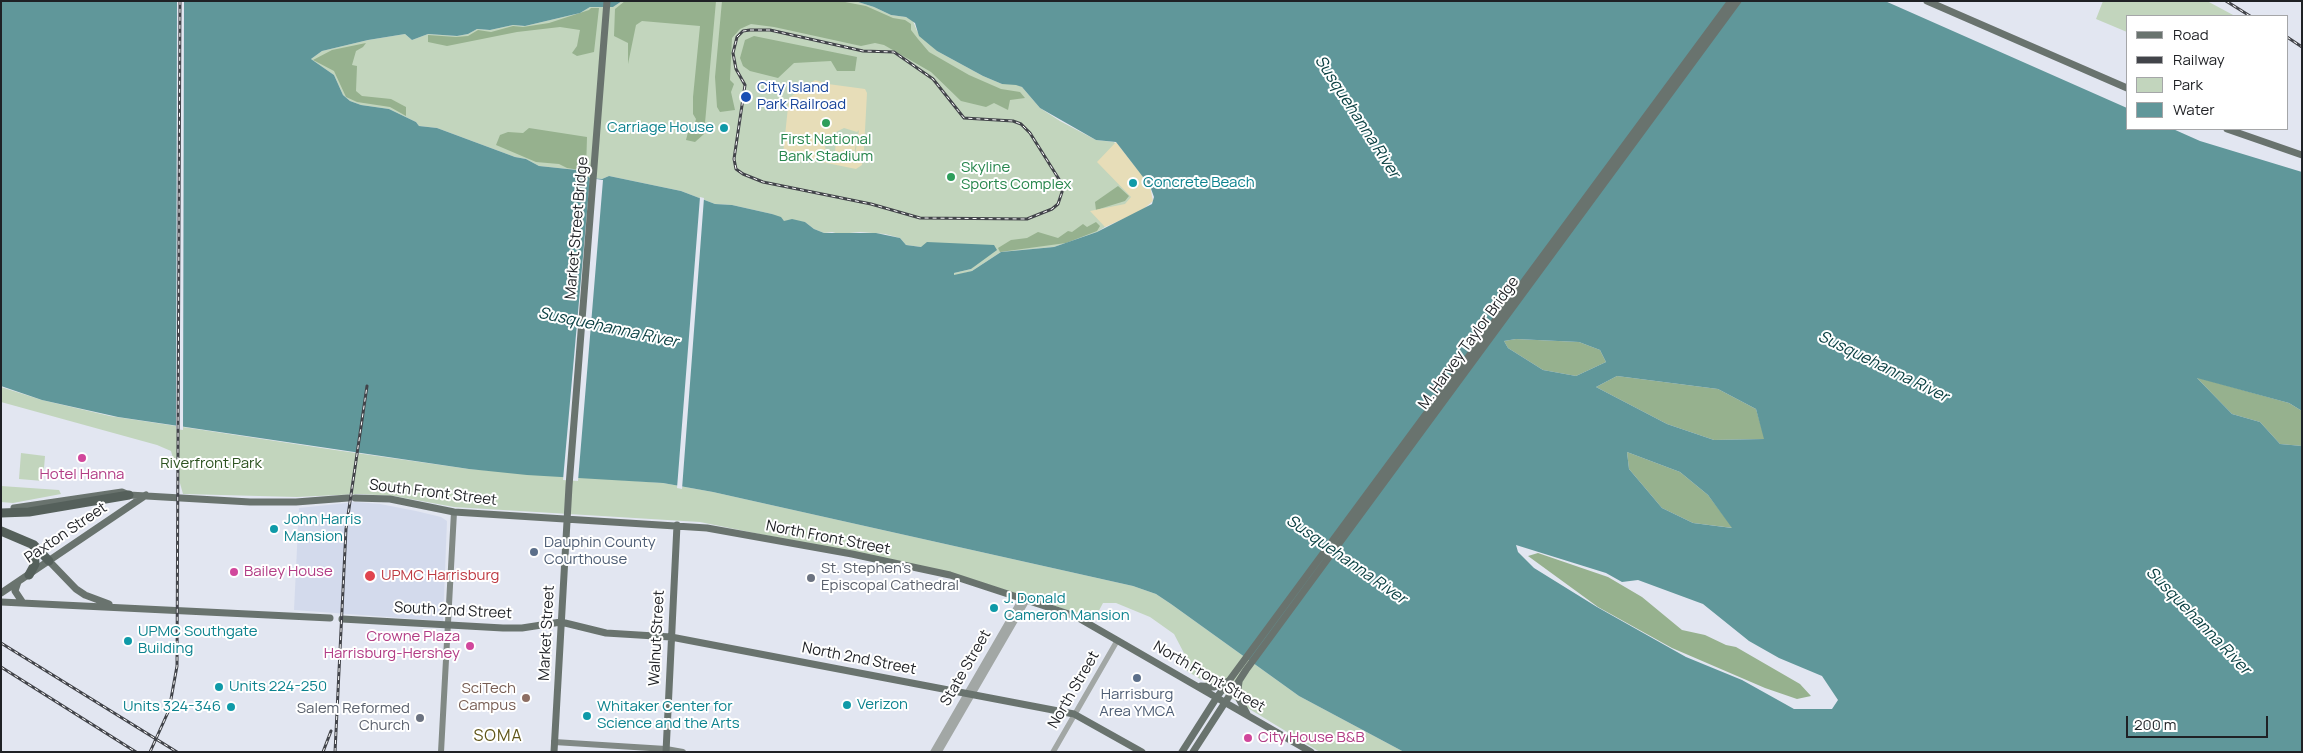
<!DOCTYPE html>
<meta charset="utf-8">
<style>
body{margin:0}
#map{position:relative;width:2303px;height:753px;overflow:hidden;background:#e2e6f1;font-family:Manrope,sans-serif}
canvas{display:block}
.frame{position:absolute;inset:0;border:2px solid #1f2125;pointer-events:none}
.legend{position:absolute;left:2126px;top:15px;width:162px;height:115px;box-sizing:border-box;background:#fff;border:1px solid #a5a6a8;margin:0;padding:6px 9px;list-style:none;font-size:15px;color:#1f2125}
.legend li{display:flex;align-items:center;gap:10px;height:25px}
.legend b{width:25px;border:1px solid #a5a6a8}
.scale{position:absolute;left:2126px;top:716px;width:142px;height:22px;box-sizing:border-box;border:2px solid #1f2125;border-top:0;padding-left:6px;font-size:15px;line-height:18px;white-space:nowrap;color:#1f2125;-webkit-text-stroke:4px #fff;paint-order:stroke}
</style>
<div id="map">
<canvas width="2303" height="753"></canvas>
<div class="frame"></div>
<ul class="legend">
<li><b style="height:6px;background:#69736e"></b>Road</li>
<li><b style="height:6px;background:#42444a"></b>Railway</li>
<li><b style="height:14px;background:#c2d5bd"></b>Park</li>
<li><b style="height:14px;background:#60979a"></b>Water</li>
</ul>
<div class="scale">200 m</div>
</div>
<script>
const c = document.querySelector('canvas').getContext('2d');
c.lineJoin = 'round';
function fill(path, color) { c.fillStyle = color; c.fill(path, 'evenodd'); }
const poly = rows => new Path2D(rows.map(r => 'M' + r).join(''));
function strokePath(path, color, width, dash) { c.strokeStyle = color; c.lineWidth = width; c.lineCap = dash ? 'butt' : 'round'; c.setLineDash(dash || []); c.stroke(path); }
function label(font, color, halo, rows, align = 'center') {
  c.font = font + ' Manrope,sans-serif'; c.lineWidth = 4; c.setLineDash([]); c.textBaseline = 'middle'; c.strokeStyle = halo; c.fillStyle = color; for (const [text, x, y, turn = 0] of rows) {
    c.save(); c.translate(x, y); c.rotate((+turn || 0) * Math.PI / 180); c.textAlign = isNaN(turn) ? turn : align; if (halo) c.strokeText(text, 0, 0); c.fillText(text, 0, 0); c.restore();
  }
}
const built = poly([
 [356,502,380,504,416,511,441,517,447,521,443,621,294,610,299,508]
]);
const green = poly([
 [622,1,855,1,874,7,891,15,906,17,913,21,917,31,937,51,983,76,1002,84,1016,84,1022,87,1040,108,1060,121,1096,140,1114,142,1147,181,1105,227,1097,232,1054,247,1001,252,972,271,954,276,954,273,971,269,994,245,921,247,906,245,900,238,885,234,860,232,839,234,832,232,824,233,814,229,805,222,784,221,772,214,732,205,715,204,681,191,609,176,602,179,590,178,577,170,539,166,526,159,515,157,437,128,419,126,416,122,389,109,361,105,350,101,343,95,334,75,311,59,322,51,368,40,405,34,412,40,428,34,457,36,468,34,477,29,490,30,513,25,525,26,580,13,590,7,613,7],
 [2103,1,2207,1,2235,16,2127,16,2127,32,2096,19],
 [1,387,42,400,110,416,335,450,469,469,663,483,713,492,1133,586,1156,594,1171,604,1299,696,1404,752,1320,752,1187,671,1183,662,1182,657,1185,655,1174,634,1150,617,1116,603,1103,603,1093,622,1080,614,952,573,700,522,454,507,394,496,359,494,297,497,183,494,171,451,157,445,1,402],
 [21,453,45,456,43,481,19,479],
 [1,486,59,490,61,494,13,503,1,502]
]);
const forest = poly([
 [625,1,716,1,704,134,695,142,686,140,689,128,694,126,696,119,693,114,693,97,700,26,642,21,636,25,628,64,628,43,614,36,615,9],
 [722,1,840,1,866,6,893,18,905,20,911,24,911,30,918,39,929,52,969,75,1001,89,1020,92,1025,98,1010,100,1008,110,994,103,986,107,961,101,931,72,884,45,875,43,861,46,774,27,751,24,740,29,732,38,730,80,734,84,731,92,735,110,720,112,717,107,715,77],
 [591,8,599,8,594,52,577,56,572,53,577,46,580,30,560,27,517,32,447,46,428,42,428,35,456,37,468,36,478,30,491,32,513,26,523,27,549,23,589,10],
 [754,36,857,57,855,71,837,71,831,61,794,63,778,78,750,71,743,66,740,58,745,40],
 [366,43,363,47,356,51,352,65,357,66,356,91,362,96,391,99,406,107,406,116,390,107,357,102,346,97,334,71,313,60,332,50],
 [529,128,587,137,586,171,567,168,559,164,536,162,496,145,500,135,508,132,523,133],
 [1118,186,1129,196,1125,201,1096,210,1095,202],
 [1096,222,1100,226,1097,231,1066,243,1000,252,998,248,1011,240,1027,238,1038,232,1058,238,1068,231,1072,232,1083,224,1087,227],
 [1516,339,1579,342,1600,350,1606,362,1576,376,1543,370,1508,348,1504,341],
 [1617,376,1718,389,1756,409,1765,439,1714,440,1667,424,1596,387],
 [2196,377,2289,403,2302,411,2302,446,2280,444,2260,422,2232,414],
 [1627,452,1680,472,1708,495,1733,528,1693,523,1662,508,1629,469],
 [1538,553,1608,577,1642,597,1682,630,1705,635,1726,645,1736,647,1800,684,1811,696,1797,699,1765,688,1672,648,1598,607,1528,556]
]);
const sand = poly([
 [815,80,828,84,865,89,867,93,864,149,862,165,856,169,783,154,789,98],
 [844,128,857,132,859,130,855,156,857,160,855,163,850,160,823,156,826,155,825,144,830,135],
 [839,137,853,139,856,143,854,155,850,158,837,156,835,153,836,139],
 [1116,142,1150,186,1153,201,1141,211,1105,227,1090,211,1125,204,1131,197,1097,162]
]);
const water = poly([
 [1,1,622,1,613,7,590,7,580,13,525,26,513,25,490,30,477,29,468,34,457,36,428,34,412,40,405,34,368,40,322,51,311,59,334,75,343,95,350,101,361,105,389,109,416,122,419,126,437,128,515,157,526,159,539,166,577,170,590,178,602,179,609,176,681,191,715,204,732,205,772,214,781,217,784,221,792,219,805,222,814,229,824,233,876,233,900,238,906,245,921,247,927,242,994,245,997,250,971,269,954,273,954,275,972,271,1001,252,1054,247,1097,232,1152,204,1154,197,1150,186,1116,142,1096,140,1040,108,1022,87,1016,85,1002,84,983,76,937,51,919,36,915,23,906,17,891,15,874,7,855,1,1885,1,2127,108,2127,129,2173,129,2200,141,2302,172,2302,411,2289,403,2197,378,2232,414,2260,422,2280,444,2302,446,2302,752,1404,752,1299,696,1171,604,1156,594,1133,586,713,492,663,483,527,475,469,469,118,417,42,400,1,386],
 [1516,339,1579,342,1600,350,1606,362,1576,376,1543,370,1508,348,1504,341],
 [1617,376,1718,389,1756,409,1764,439,1714,440,1667,424,1596,387],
 [1627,452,1680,472,1708,495,1732,528,1693,523,1662,508,1629,469],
 [1516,545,1606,573,1622,582,1638,580,1703,604,1749,641,1779,658,1822,676,1838,700,1832,709,1794,709,1742,680,1686,657,1597,607,1534,568,1518,552]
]);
const pier = poly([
 [177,1,184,1,183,430,176,429],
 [590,178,603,180,578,481,563,480],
 [700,197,704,198,682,489,677,488]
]);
const tertiary = poly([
 [933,752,1022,598],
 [939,752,1027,600],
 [1053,752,1117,641]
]);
const secondary = poly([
 [554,742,666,749,683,752],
 [441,752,454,512]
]);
const primary = poly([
 [1927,1,2127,88],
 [2227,129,2302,155],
 [355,498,390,499,454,512,707,528,852,554,950,575,1075,616,1311,752],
 [14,508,122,492,129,495,250,502,296,502,348,498],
 [49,561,76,589,85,595,109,604],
 [18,582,15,591,23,603],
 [1,593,146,495],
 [1,602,330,618],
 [342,619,503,628,522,628,561,622,606,633,671,637,1074,714,1142,752],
 [1239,682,1237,695,1247,714],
 [1201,686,1214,687,1226,682],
 [554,752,569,486,607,1],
 [666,752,677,525],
 [1182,752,1217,697,1731,1],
 [1193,752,1246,670,1738,1]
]);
const motorway = poly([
 [1,513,29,512,129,495],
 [1,531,34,545,49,561],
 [29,575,35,564,34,545]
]);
const rail = poly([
 [2226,1,2250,16],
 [750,30,770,30,863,51,894,52,933,79,964,118,1013,121,1021,124,1030,133,1062,184,1062,192,1058,204,1052,209,1027,219,920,218,871,204,763,182,743,174,736,169,734,159,745,85,736,69,733,53,737,37,743,31,750,30],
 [2287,37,2302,47],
 [1,643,177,752],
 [1,667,136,752],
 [150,752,169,710,177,666,180,1],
 [323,752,331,731],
 [335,752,346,529,367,386]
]);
const markers = [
 [746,97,6,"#1a4fb4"],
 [826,123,5,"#2e9e5b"],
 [724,128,5,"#0f9aa8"],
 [951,177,5,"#2e9e5b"],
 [1133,183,5,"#0f9aa8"],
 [82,458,5,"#d1479c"],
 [274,529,5,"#0f9aa8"],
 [534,552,5,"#5c6f8a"],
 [234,572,5,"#d1479c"],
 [370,576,6,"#e0444e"],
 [811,578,5,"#6b7280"],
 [994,608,5,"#0f9aa8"],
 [128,641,5,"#0f9aa8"],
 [470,646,5,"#d1479c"],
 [1137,678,5,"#5c6f8a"],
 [219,687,5,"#0f9aa8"],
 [526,698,5,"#8d6e63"],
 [847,705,5,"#0f9aa8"],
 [231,707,5,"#0f9aa8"],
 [587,716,5,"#0f9aa8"],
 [420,718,5,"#6b7280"],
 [1248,738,5,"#d1479c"]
];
const transitNames = [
 ["City Island",757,88],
 ["Park Railroad",757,105]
];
const cultureNames = [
 ["Carriage House",714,128,"right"],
 ["Concrete Beach",1143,183],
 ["John Harris",284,520],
 ["Mansion",284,537],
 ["J. Donald",1004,599],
 ["Cameron Mansion",1004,616],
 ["UPMC Southgate",138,632],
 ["Building",138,649],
 ["Units 224-250",229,687],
 ["Verizon",857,705],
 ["Units 324-346",221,707,"right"],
 ["Whitaker Center for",597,707],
 ["Science and the Arts",597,724]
];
const leisureNames = [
 ["First National",826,140],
 ["Bank Stadium",826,157],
 ["Skyline",961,168,"left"],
 ["Sports Complex",961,185,"left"]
];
const streetNames = [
 ["Market Street Bridge",577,228,-85],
 ["M. Harvey Taylor Bridge",1469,343,-54],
 ["South Front Street",433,493,7],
 ["Paxton Street",66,533,-34],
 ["North Front Street",828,538,11],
 ["South 2nd Street",453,611,3],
 ["Market Street",547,633,-87],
 ["Walnut Street",657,638,-87],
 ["North 2nd Street",859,659,11],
 ["State Street",966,668,-60],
 ["North Front Street",1209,677,30],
 ["North Street",1074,690,-60]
];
const parkNames = [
 ["Riverfront Park",211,464]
];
const hotelNames = [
 ["Hotel Hanna",82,475,"center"],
 ["Bailey House",244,572],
 ["Crowne Plaza",460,637,"right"],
 ["Harrisburg-Hershey",460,654,"right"],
 ["City House B&B",1258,738]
];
const serviceNames = [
 ["Dauphin County",544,543],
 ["Courthouse",544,560],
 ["Harrisburg",1137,695,"center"],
 ["Area YMCA",1137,712,"center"]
];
const worshipNames = [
 ["St. Stephen’s",821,569],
 ["Episcopal Cathedral",821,586],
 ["Salem Reformed",410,709,"right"],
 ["Church",410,726,"right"]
];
const healthNames = [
 ["UPMC Harrisburg",381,576]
];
const educationNames = [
 ["SciTech",516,689],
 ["Campus",516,706]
];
const waterNames = [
 ["Susquehanna River",1357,117,57],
 ["Susquehanna River",608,328,12],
 ["Susquehanna River",1883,367,26],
 ["Susquehanna River",1346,560,35],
 ["Susquehanna River",2198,621,46]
];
const neighbourhoodNames = [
 ["SOMA",498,737]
];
fill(built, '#d3daec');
fill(green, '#c2d5bd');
fill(forest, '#96b18e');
fill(sand, '#e7ddb8');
fill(water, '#60979a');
fill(pier, '#e2e6f1');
strokePath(tertiary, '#a2a7a5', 5.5);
strokePath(secondary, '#818985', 6);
strokePath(primary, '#69736e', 7);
strokePath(motorway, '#55605b', 9);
strokePath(rail, '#42444a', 3);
strokePath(rail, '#fff', 1, [4]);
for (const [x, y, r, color] of markers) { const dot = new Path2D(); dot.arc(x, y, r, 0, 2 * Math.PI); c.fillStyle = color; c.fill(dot); strokePath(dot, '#fff', 2); }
label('15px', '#164399', '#fff', transitNames, 'left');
label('15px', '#0d838f', '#fff', cultureNames, 'left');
label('15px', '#27864d', '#fff', leisureNames);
label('15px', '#1f2125', '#fff', streetNames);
label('15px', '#2c5220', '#fff', parkNames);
label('15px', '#b23c85', '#fff', hotelNames, 'left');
label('15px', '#4e5e75', '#fff', serviceNames, 'left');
label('15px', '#5b616d', '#fff', worshipNames, 'left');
label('15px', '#be3a42', '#fff', healthNames, 'left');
label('15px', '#785e54', '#fff', educationNames, 'right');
label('italic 16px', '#0c4244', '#fff', waterNames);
c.letterSpacing = '1px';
label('16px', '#5f5518', '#fff', neighbourhoodNames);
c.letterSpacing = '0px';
</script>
